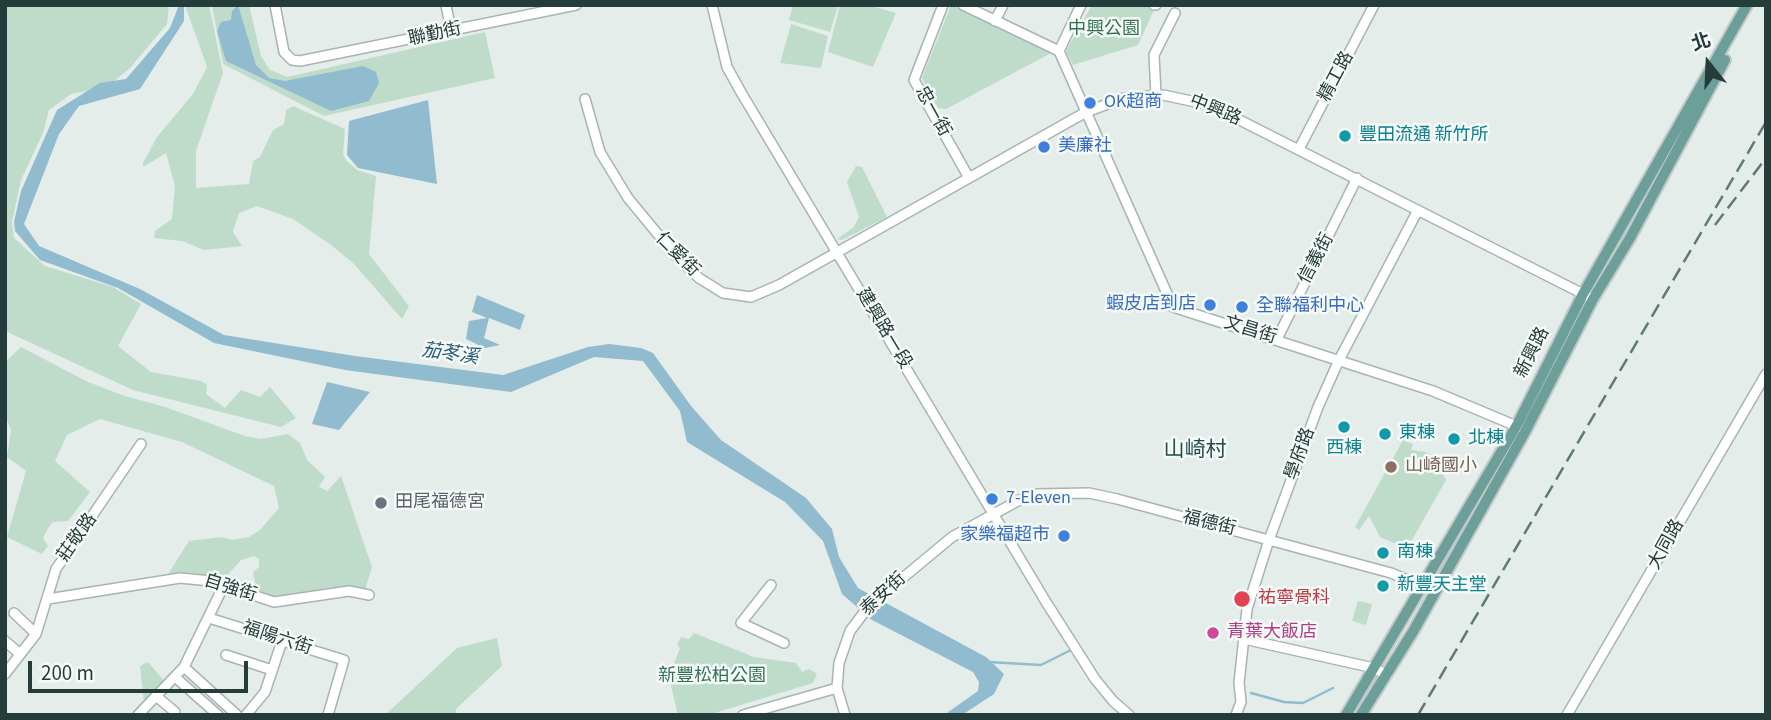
<!DOCTYPE html>
<meta charset="utf-8">
<style>
body{margin:0}
#map{position:relative;width:1771px;height:720px;overflow:hidden;background:#e4edea;font-family:"Source Sans 3","Noto Sans TC",sans-serif}
canvas{display:block}
.frame{position:absolute;inset:0;border:7px solid #253d3a;pointer-events:none}
.north{position:absolute;left:1673px;top:28px;width:70px;height:70px;-webkit-text-stroke:5px #f5f9f8;paint-order:stroke;rotate:342deg;font-size:19px;font-weight:700;line-height:28px;text-align:center;color:#253d3a}
.north::after{content:'';display:block;margin:auto;width:24px;height:32px;background:#253d3a;clip-path:polygon(50% 0,100% 100%,50% 72%,0 100%)}
.scale{position:absolute;left:28px;top:661px;width:220px;height:32px;box-sizing:border-box;border:4px solid #253d3a;border-top:0;padding-left:9px;font-size:21px;line-height:24px;white-space:nowrap;color:#253d3a;-webkit-text-stroke:5px #f5f9f8;paint-order:stroke}
</style>
<div id="map">
<canvas width="1771" height="720"></canvas>
<div class="frame"></div>
<div class="north">北</div>
<div class="scale">200 m</div>
</div>
<script>
const c = document.querySelector('canvas').getContext('2d');
c.lineJoin = 'round';
function fill(path, color) { c.fillStyle = color; c.fill(path, 'evenodd'); }
const poly = rows => new Path2D(rows.map(r => 'M' + r).join(''));
function strokePath(path, color, width, dash) { c.strokeStyle = color; c.lineWidth = width; c.lineCap = dash ? 'butt' : 'round'; c.setLineDash(dash || []); c.stroke(path); }
function label(font, color, halo, rows, align = 'center') {
  c.font = font + ' "Source Sans 3","Noto Sans TC",sans-serif'; c.lineWidth = 5; c.setLineDash([]); c.textBaseline = 'middle'; c.strokeStyle = halo; c.fillStyle = color; for (const [text, x, y, turn = 0] of rows) {
    c.save(); c.translate(x, y); c.rotate((+turn || 0) * Math.PI / 180); c.textAlign = isNaN(turn) ? turn : align; if (halo) c.strokeText(text, 0, 0); c.fillText(text, 0, 0); c.restore();
  }
}
const green = poly([
 [5,5,169,5,167,24,130,68,107,87,71,94,49,110,43,133,21,180,12,222,14,238,45,266,113,287,141,304,118,346,151,372,201,381,207,385,206,394,225,408,241,390,260,397,270,387,296,418,281,427,133,390,5,331],
 [185,5,209,5,223,73,196,151,196,188,249,184,253,161,260,157,273,130,284,124,286,110,293,106,345,129,343,154,346,160,357,170,376,176,369,254,409,306,402,319,354,264,331,245,293,219,257,206,239,213,233,232,242,246,204,250,182,241,154,238,155,231,172,219,175,186,166,153,143,167,143,163,157,137,193,94,207,67],
 [212,5,249,5,261,56,270,70,287,77,485,32,495,78,324,116,223,64],
 [793,5,838,6,830,32,789,20],
 [840,5,868,5,896,13,873,67,828,52],
 [951,5,1051,51,1051,53,946,109,938,108,922,78],
 [1092,5,1144,5,1154,10,1138,45,1073,65,1066,51],
 [791,24,828,36,821,68,780,63],
 [856,166,862,167,887,217,842,240,837,239,853,228,859,217,847,182],
 [21,347,88,382,122,395,165,407,245,436,261,439,288,434,300,443,307,460,325,477,319,487,327,491,341,476,372,567,365,590,331,587,278,598,257,591,253,572,259,567,259,559,254,556,241,560,223,580,193,573,168,574,189,541,222,537,232,540,249,537,260,530,279,508,274,486,182,442,100,419,67,435,55,461,90,492,68,521,53,522,48,528,43,538,48,546,42,554,7,537,26,471,7,457,11,430,5,416,5,362],
 [1403,440,1413,444,1411,450,1426,452,1436,458,1446,480,1412,540,1394,543,1380,537,1369,516,1359,530,1355,527],
 [1358,601,1372,604,1366,625,1352,621],
 [694,633,754,657,796,663,802,672,809,669,817,674,813,683,708,715,678,715,670,682,680,669,674,663,680,648,677,645,681,637,689,639],
 [497,638,502,666,456,709,456,715,385,715,457,648],
 [148,662,166,683,144,704,140,666]
]);
const water = poly([
 [179,5,184,5,184,21,140,89,79,106,59,134,24,224,39,246,140,289,224,335,355,356,503,375,588,347,609,344,641,348,653,353,691,406,721,440,806,498,832,529,839,557,858,588,986,657,1004,674,994,694,962,715,944,715,978,691,979,682,973,672,872,620,842,594,823,541,785,502,687,442,680,411,643,361,594,357,511,392,345,370,214,343,118,288,40,260,15,231,14,222,21,191,57,110,100,83,126,79,170,28],
 [238,5,256,65,269,78,285,81,363,66,376,72,379,83,369,101,331,111,226,61,217,31,221,22,231,20,232,11],
 [428,100,437,184,358,168,347,155,349,121],
 [477,295,525,315,520,330,489,318,484,338,500,345,485,348,466,339,469,321,487,318,472,312],
 [327,382,370,392,339,430,312,424]
]);
const stream = poly([
 [989,662,1041,665,1073,649],
 [1251,693,1284,702,1303,703,1333,688]
]);
const minor = poly([
 [275,5,284,52,292,60,300,61,576,5],
 [446,5,451,31],
 [712,5,727,67,742,94,1046,602,1095,679,1113,701,1129,715],
 [943,5,914,80,969,178],
 [963,5,1059,51],
 [1081,5,1059,51,1173,307,1433,391,1521,428],
 [1154,5,1156,5],
 [995,21,1003,5],
 [1156,95,1154,55,1175,13],
 [585,99,600,152,628,198,675,255,699,278,723,293,751,297,779,285,1086,112,1124,98,1163,95,1210,105,1593,299],
 [1299,149,1374,5],
 [1277,339,1357,178],
 [771,585,741,623,784,643],
 [48,599,180,578,211,581,274,602,349,591,369,595],
 [14,613,36,634],
 [209,618,344,660,328,715],
 [1244,639,1374,668,1387,675],
 [5,641,20,654],
 [226,655,272,670],
 [184,667,237,715],
 [5,674,36,634,56,569,141,444],
 [175,677,218,715],
 [156,696,175,712],
 [138,715,184,667,223,587],
 [246,715,265,692,282,641],
 [743,715,837,688],
 [845,715,837,688,839,663,850,631,869,606,952,537,1025,497,1037,494,1089,493,1117,499,1391,573,1434,591],
 [1236,715,1241,702,1239,683,1247,609,1269,540,1318,407,1339,360,1418,210],
 [1567,715,1766,374]
]);
const major = poly([
 [1346,715,1517,425,1583,294,1747,5],
 [1361,715,1414,630,1526,430,1593,299,1630,238,1725,60]
]);
const rail = poly([
 [1715,225,1766,158],
 [1418,715,1766,122]
]);
const markers = [
 [1090,103,7,"#3f7fe0"],
 [1345,136,7,"#0f9aa8"],
 [1044,147,7,"#3f7fe0"],
 [1210,305,7,"#3f7fe0"],
 [1242,307,7,"#3f7fe0"],
 [1344,427,7,"#0f9aa8"],
 [1385,434,7,"#0f9aa8"],
 [1454,439,7,"#0f9aa8"],
 [1391,467,7,"#8d6e63"],
 [992,499,7,"#3f7fe0"],
 [381,503,7,"#6b7280"],
 [1064,536,7,"#3f7fe0"],
 [1383,553,7,"#0f9aa8"],
 [1383,586,7,"#0f9aa8"],
 [1242,599,9,"#e0444e"],
 [1213,633,7,"#d1479c"]
];
const parkNames = [
 ["中興公園",1104,30],
 ["新豐松柏公園",712,677]
];
const streetNames = [
 ["聯勤街",435,35,-12],
 ["精工路",1337,77,-62],
 ["中興路",1215,111,22],
 ["忠一街",932,112,61],
 ["仁愛街",677,255,45],
 ["信義街",1317,259,-62],
 ["建興路一段",883,329,59],
 ["文昌街",1250,331,17],
 ["新興路",1533,353,-63],
 ["學府路",1301,454,-70],
 ["福德街",1209,524,14],
 ["莊敬路",78,538,-55],
 ["大同路",1667,545,-61],
 ["自強街",230,589,17],
 ["泰安街",884,595,-43],
 ["福陽六街",277,639,18]
];
const shopNames = [
 ["OK超商",1104,103],
 ["美廉社",1058,147],
 ["蝦皮店到店",1196,305,"right"],
 ["全聯福利中心",1256,307],
 ["7-Eleven",1006,499],
 ["家樂福超市",1050,536,"right"]
];
const cultureNames = [
 ["豐田流通 新竹所",1359,136],
 ["東棟",1399,434],
 ["北棟",1468,439],
 ["西棟",1344,449,"center"],
 ["南棟",1397,553],
 ["新豐天主堂",1397,586]
];
const educationNames = [
 ["山崎國小",1405,467]
];
const worshipNames = [
 ["田尾福德宮",395,503]
];
const healthNames = [
 ["祐寧骨科",1258,599]
];
const hotelNames = [
 ["青葉大飯店",1227,633]
];
const waterNames = [
 ["茄苳溪",450,355,8]
];
const quarterNames = [
 ["山崎村",1195,451]
];
fill(green, '#bfdccb');
fill(water, '#91bbce');
strokePath(stream, '#91bbce', 2.5);
strokePath(minor, '#a7b5b2', 12);
strokePath(major, '#c2c9c8', 14);
strokePath(minor, '#fff', 9);
strokePath(major, '#6c9f99', 10);
strokePath(rail, '#607976', 2.5, [14, 7]);
for (const [x, y, r, color] of markers) { const dot = new Path2D(); dot.arc(x, y, r, 0, 2 * Math.PI); c.fillStyle = color; c.fill(dot); strokePath(dot, '#f5f9f8', 2.5); }
label('18px', '#327254', '#f5f9f8', parkNames);
label('18px', '#253d3a', '#f5f9f8', streetNames);
label('18px', '#366cbe', '#f5f9f8', shopNames, 'left');
label('18px', '#0d838f', '#f5f9f8', cultureNames, 'left');
label('18px', '#785e54', '#f5f9f8', educationNames, 'left');
label('18px', '#5b616d', '#f5f9f8', worshipNames, 'left');
label('18px', '#be3a42', '#f5f9f8', healthNames, 'left');
label('18px', '#b23c85', '#f5f9f8', hotelNames, 'left');
label('italic 19px', '#235c76', '#f5f9f8', waterNames);
label('21px', '#224e4a', '#f5f9f8', quarterNames);
</script>
